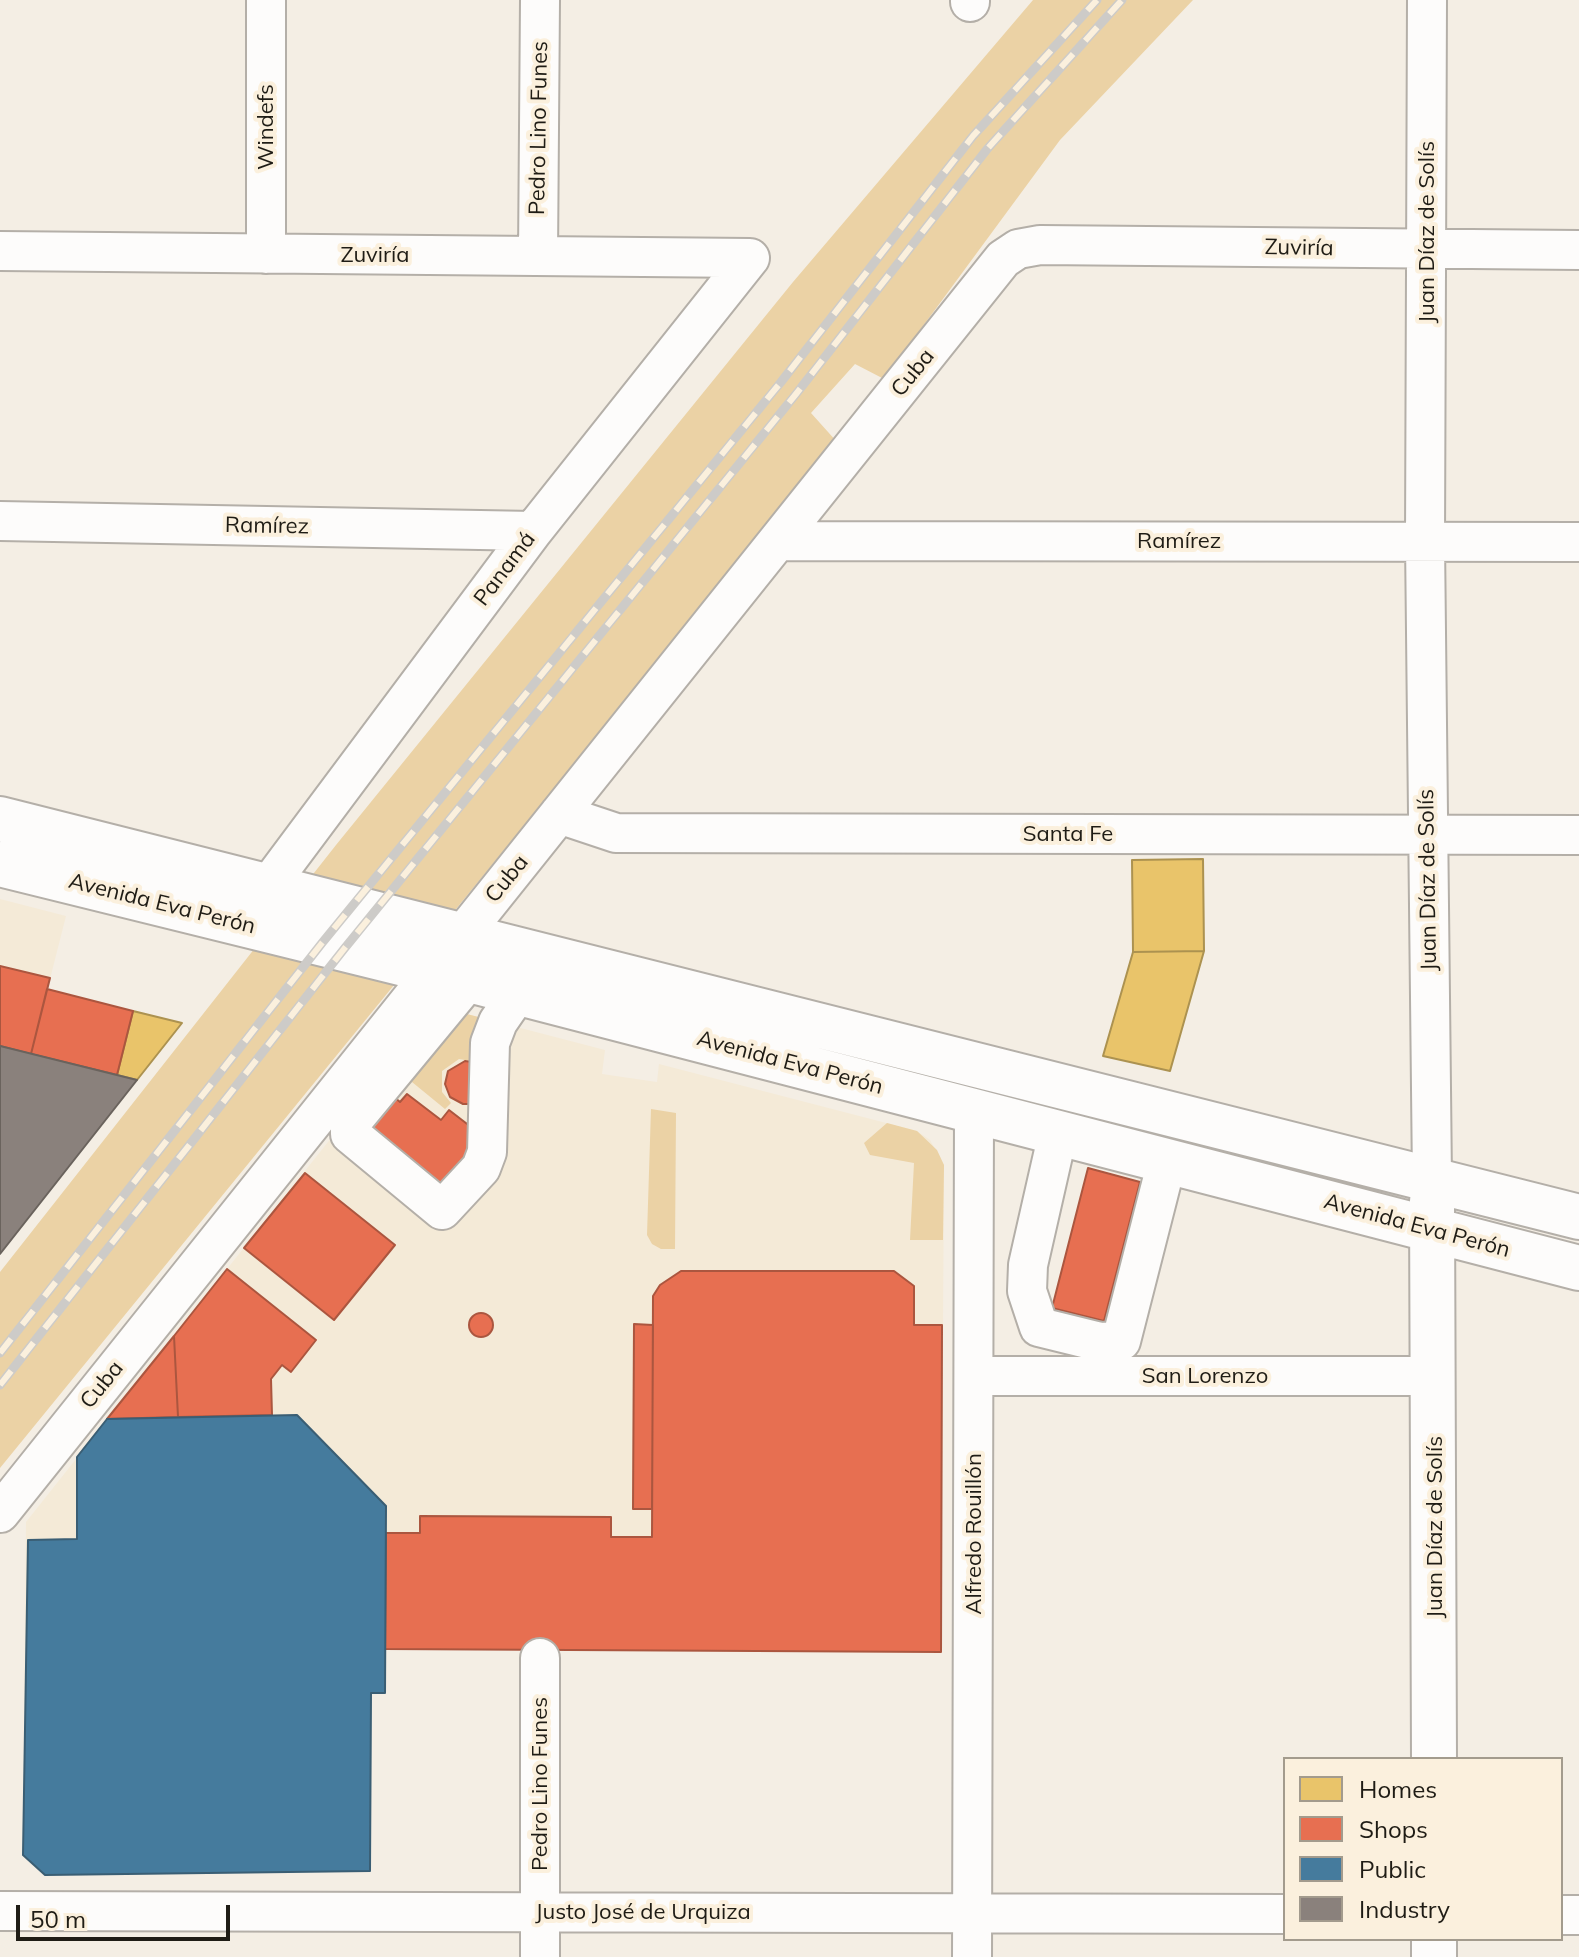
<!DOCTYPE html>
<meta charset="utf-8">
<style>
body{margin:0}
#map{position:relative;width:1579px;height:1957px;overflow:hidden;background:#f4eee4;font-family:Mulish,sans-serif}
canvas{display:block}
.legend{position:absolute;left:1283px;top:1757px;width:280px;height:184px;box-sizing:border-box;background:#fbf0dd;border:2px solid #a39b8d;margin:0;padding:10px 14px;list-style:none;font-size:24px;color:#1f1c15}
.legend li{display:flex;align-items:center;gap:16px;height:40px}
.legend b{width:40px;border:2px solid #a39b8d}
.scale{position:absolute;left:16px;top:1905px;width:214px;height:36px;box-sizing:border-box;border:4px solid #1f1c15;border-top:0;padding-left:10px;font-size:24px;line-height:28px;white-space:nowrap;color:#1f1c15;-webkit-text-stroke:6px #fbf0dd;paint-order:stroke}
</style>
<div id="map">
<canvas width="1579" height="1957"></canvas>
<ul class="legend">
<li><b style="height:22px;background:#e9c46a"></b>Homes</li>
<li><b style="height:22px;background:#e76f51"></b>Shops</li>
<li><b style="height:22px;background:#457b9d"></b>Public</li>
<li><b style="height:22px;background:#8a817c"></b>Industry</li>
</ul>
<div class="scale">50 m</div>
</div>
<script>
const c = document.querySelector('canvas').getContext('2d');
c.lineJoin = 'round';
function fill(path, color) { c.fillStyle = color; c.fill(path, 'evenodd'); }
const poly = rows => new Path2D(rows.map(r => 'M' + r).join(''));
function strokePath(path, color, width, dash) { c.strokeStyle = color; c.lineWidth = width; c.lineCap = dash ? 'butt' : 'round'; c.setLineDash(dash || []); c.stroke(path); }
function label(font, color, halo, rows, align = 'center') {
  c.font = font + ' Mulish,sans-serif'; c.lineWidth = 8; c.setLineDash([]); c.textBaseline = 'middle'; c.strokeStyle = halo; c.fillStyle = color; for (const [text, x, y, turn = 0] of rows) {
    c.save(); c.translate(x, y); c.rotate((+turn || 0) * Math.PI / 180); c.textAlign = isNaN(turn) ? turn : align; if (halo) c.strokeText(text, 0, 0); c.fillText(text, 0, 0); c.restore();
  }
}
const built = poly([
 [0,899,66,916,31,1054,0,1046],
 [436,1006,605,1050,602,1074,657,1082,659,1064,917,1131,930,1140,944,1165,941,1652,386,1649,385,1693,371,1693,370,1871,45,1875,23,1855,26,1522]
]);
const green = poly([
 [1033,0,1193,0,1060,140,884,379,855,364,811,413,837,442,0,1468,0,1272,336,845,793,282],
 [467,1014,490,1020,484,1063,459,1059,442,1071,442,1092,451,1103,445,1109,401,1073,439,1029],
 [651,1109,676,1113,675,1249,661,1249,652,1244,647,1235],
 [887,1123,917,1131,937,1150,944,1165,943,1240,910,1240,914,1163,870,1155,864,1143]
]);
const homes = poly([
 [1203,859,1204,951,1133,952,1132,860,1203,859],
 [1204,951,1170,1071,1103,1056,1133,952,1204,951],
 [133,1011,182,1023,137,1080,117,1075,133,1011]
]);
const shops = poly([
 [0,966,50,978,31,1054,0,1046,0,966],
 [47,989,133,1011,117,1075,31,1054,47,989],
 [465,1061,472,1062,470,1104,463,1104,450,1097,445,1084,448,1071,465,1061],
 [388,1092,400,1102,407,1094,441,1120,449,1110,484,1137,440,1192,362,1126,388,1092],
 [1088,1168,1140,1182,1104,1321,1052,1308,1088,1168],
 [305,1173,395,1245,334,1320,244,1248,305,1173],
 [227,1269,316,1340,291,1372,282,1365,271,1379,272,1415,178,1417,174,1336,227,1269],
 [681,1271,894,1271,914,1286,914,1325,942,1325,941,1652,385,1649,386,1533,420,1533,420,1516,611,1517,611,1537,652,1537,653,1296,660,1285,681,1271],
 '469 1325a12 12 0 1 1 24 0a12 12 0 1 1-24 0Z',
 [634,1324,653,1325,652,1509,633,1509,634,1324],
 [174,1336,178,1417,107,1419,174,1336]
]);
const public = poly([
 [297,1415,386,1506,385,1693,371,1693,370,1871,45,1875,23,1855,28,1540,77,1539,77,1457,107,1419,297,1415]
]);
const industry = poly([
 [0,1046,137,1080,0,1254,0,1046]
]);
const minor = poly([
 [266,0,266,254],
 [1427,0,1425,541,1432,1179],
 [970,2,970,0],
 [0,251,750,258],
 [538,256,540,0],
 [0,521,533,531],
 [779,541,1579,542],
 [559,814,616,833,1579,835],
 [268,886,533,531,750,258],
 [469,980,350,1124,350,1134,442,1210,481,1168,487,1152,490,1043,498,1022,518,993],
 [1058,1133,1028,1265,1027,1291,1039,1327,1100,1342,1121,1341,1167,1161],
 [974,1376,1435,1376],
 [0,1513,1003,259,1018,249,1040,245,1579,250],
 [0,1911,1285,1914],
 [1561,1915,1579,1915],
 [540,1957,540,1658],
 [972,1957,974,1111]
]);
const major = poly([
 [0,819,1579,1217],
 [0,864,469,980,1579,1268],
 [1432,1201,1434,1759],
 [1434,1957,1434,1939]
]);
const rail = poly([
 [0,1353,322,943,781,382,973,136,1097,0],
 [0,1385,344,949,796,394,988,148,1122,0]
]);
const streetNames = [
 ["Windefs",266,127,-90],
 ["Pedro Lino Funes",539,128,-89],
 ["Juan Díaz de Solís",1427,232,-90],
 ["Zuviría",1299,248,1],
 ["Zuviría",375,255],
 ["Cuba",913,373,-51],
 ["Ramírez",267,526,1],
 ["Ramírez",1179,541],
 ["Panamá",505,569,-53],
 ["Santa Fe",1068,834],
 ["Cuba",507,879,-51],
 ["Juan Díaz de Solís",1428,880,-91],
 ["Avenida Eva Perón",162,904,14],
 ["Avenida Eva Perón",790,1063,15],
 ["Avenida Eva Perón",1417,1226,15],
 ["San Lorenzo",1205,1376],
 ["Cuba",102,1385,-51],
 ["Juan Díaz de Solís",1435,1527,-90],
 ["Alfredo Rouillón",974,1534,-90],
 ["Pedro Lino Funes",540,1784,-90],
 ["Justo José de Urquiza",643,1912]
];
fill(built, '#f4ead7');
fill(green, '#ebd2a5');
fill(homes, '#e9c46a');
strokePath(homes, '#ac9250', 2);
fill(shops, '#e76f51');
strokePath(shops, '#ab563f', 2);
fill(public, '#457b9d');
strokePath(public, '#3a5e74', 2);
fill(industry, '#8a817c');
strokePath(industry, '#6a635d', 2);
strokePath(minor, '#b4afa8', 42);
strokePath(major, '#b4afa8', 48);
strokePath(minor, '#fdfcfb', 38);
strokePath(major, '#fdfcfb', 44);
strokePath(rail, '#cdcbc8', 9);
strokePath(rail, '#fbf0dd', 6, [18]);
label('22px', '#1f1c15', '#fbf0dd', streetNames);
</script>
